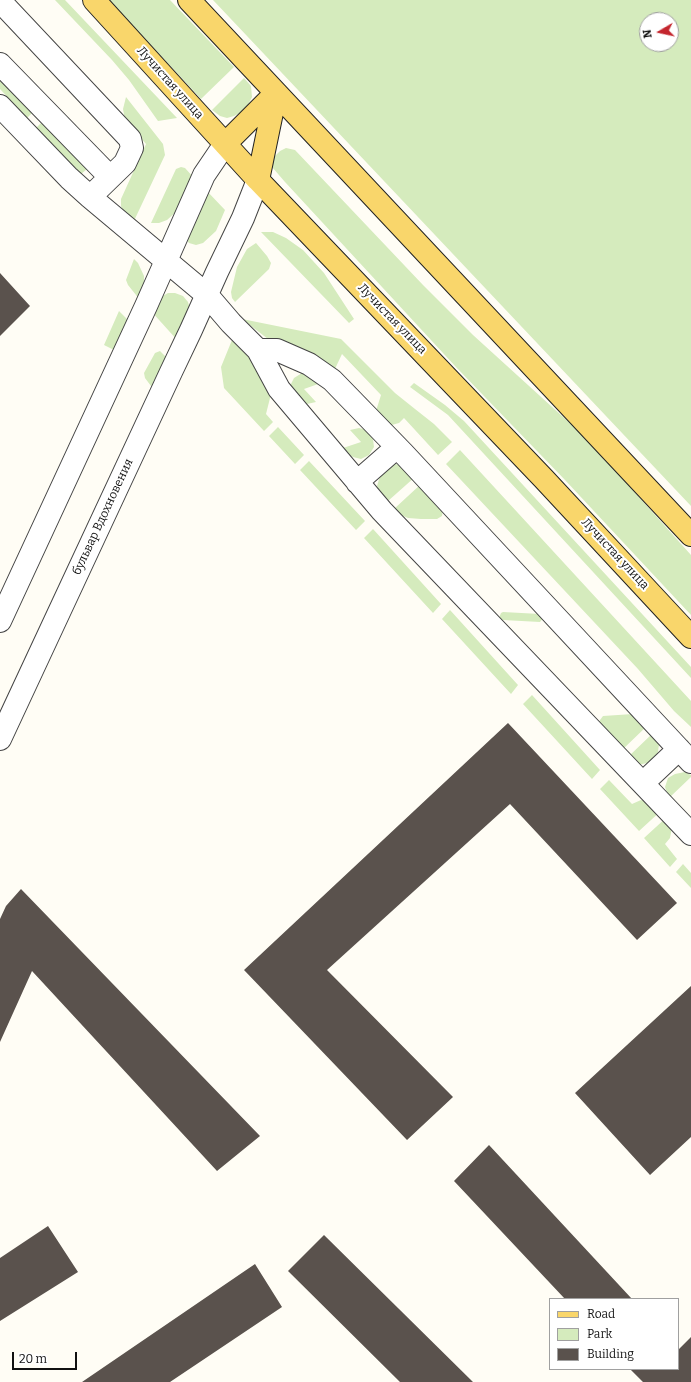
<!DOCTYPE html>
<meta charset="utf-8">
<style>
body{margin:0}
#map{position:relative;width:691px;height:1382px;overflow:hidden;background:#fffdf5;font-family:Bitter,serif}
canvas{display:block}
.legend{position:absolute;left:549px;top:1298px;width:130px;height:72px;box-sizing:border-box;background:#fff;border:1px solid #a0a0a0;margin:0;padding:5px 7px;list-style:none;font-size:12px;color:#111}
.legend li{display:flex;align-items:center;gap:8px;height:20px}
.legend b{width:20px;border:1px solid #a0a0a0}
.north{position:absolute;left:639px;top:12px;width:40px;height:40px;box-sizing:border-box;background:#fff;border:1px solid #a0a0a0;border-radius:50%;rotate:261deg;font-size:11px;font-weight:700;line-height:16px;text-align:center;color:#111}
.north::after{content:'';display:block;margin:auto;width:14px;height:18px;background:#c4262e;clip-path:polygon(50% 0,100% 100%,50% 72%,0 100%)}
.scale{position:absolute;left:12px;top:1352px;width:65px;height:18px;box-sizing:border-box;border:2px solid #111;border-top:0;padding-left:5px;font-size:12px;line-height:14px;white-space:nowrap;color:#111;-webkit-text-stroke:3px #fff;paint-order:stroke}
</style>
<div id="map">
<canvas width="691" height="1382"></canvas>
<ul class="legend">
<li><b style="height:5px;background:#f9d66b"></b>Road</li>
<li><b style="height:11px;background:#d5ebbd"></b>Park</li>
<li><b style="height:11px;background:#5a524d"></b>Building</li>
</ul>
<div class="north">N</div>
<div class="scale">20 m</div>
</div>
<script>
const c = document.querySelector('canvas').getContext('2d');
c.lineJoin = 'round';
function fill(path, color) { c.fillStyle = color; c.fill(path, 'evenodd'); }
const poly = rows => new Path2D(rows.map(r => 'M' + r).join(''));
function strokePath(path, color, width, dash) { c.strokeStyle = color; c.lineWidth = width; c.lineCap = dash ? 'butt' : 'round'; c.setLineDash(dash || []); c.stroke(path); }
function label(font, color, halo, rows, align = 'center') {
  c.font = font + ' Bitter,serif'; c.lineWidth = 4; c.setLineDash([]); c.textBaseline = 'middle'; c.strokeStyle = halo; c.fillStyle = color; for (const [text, x, y, turn = 0] of rows) {
    c.save(); c.translate(x, y); c.rotate((+turn || 0) * Math.PI / 180); c.textAlign = isNaN(turn) ? turn : align; if (halo) c.strokeText(text, 0, 0); c.fillText(text, 0, 0); c.restore();
  }
}
const green = poly([
 [55,0,65,0,177,118,158,121,129,80,112,60],
 [109,0,170,0,234,67,201,99],
 [213,0,691,0,691,506],
 [647,20,671,20,671,44,647,44],
 [0,76,34,111,27,118,0,89],
 [244,78,251,86,252,97,248,105,242,112,234,116,227,118,220,116,212,110],
 [126,97,163,144,165,155,133,223,124,214,121,206,121,199,146,144,125,120,123,109],
 [43,121,87,169,80,175,36,128],
 [286,148,295,150,423,285,473,335,584,436,691,555,691,615,565,480,455,366,285,182,272,167,272,159,280,151],
 [181,167,185,168,194,178,177,211,167,220,159,223,151,223,176,169],
 [206,190,225,210,216,231,203,243,196,245,189,243,185,238],
 [261,232,273,232,286,238,303,250,324,273,354,319,349,323],
 [256,243,267,256,271,263,269,269,235,302,232,298,231,292,237,267,247,249],
 [134,259,138,263,144,276,144,283,140,300,128,285,126,280],
 [168,293,175,293,183,296,188,302,190,309,178,341,151,311,161,297],
 [119,311,130,322,114,350,104,345],
 [242,319,341,339,395,393,415,409,434,424,452,442,438,455,404,418,399,423,388,426,376,411,381,395,342,354,334,371,268,339],
 [232,340,242,346,256,360,271,394,266,414,273,422,264,431,224,388,221,367],
 [160,351,166,357,154,390,145,378,144,373,155,353],
 [302,373,311,374,321,383,304,389,316,402,307,404,298,402,290,386,294,378],
 [414,383,445,405,464,421,691,667,691,678,448,415,410,387],
 [278,427,304,455,295,464,269,436],
 [359,428,368,430,373,439,374,447,369,455,361,459,353,457,346,453,343,448,361,442,350,430],
 [460,450,691,701,691,727,674,711,638,669,446,464],
 [309,461,365,521,356,530,300,470],
 [396,464,405,468,415,477,388,501,380,494,377,486,380,476,385,468],
 [421,484,443,510,442,516,437,519,421,519,408,518,401,515,394,509],
 [373,529,441,604,433,613,364,538],
 [450,610,518,685,511,694,442,619],
 [503,612,540,614,544,617,540,622,503,620,499,618,501,613],
 [532,695,600,770,592,779,523,704],
 [633,714,648,725,621,751,598,725,600,720,603,716],
 [653,733,658,737,659,744,658,752,654,758,647,763,638,765,628,757],
 [685,772,691,775,691,777,669,798,665,787,668,778,675,774],
 [609,780,632,804,641,800,652,803,662,810,639,831,600,789],
 [668,816,672,827,670,838,665,844,677,859,670,867,644,838],
 [683,864,691,873,691,888,676,872]
]);
const building = poly([
 [0,273,30,306,0,336],
 [508,723,677,903,637,940,510,804,327,970,453,1097,407,1140,244,970],
 [21,889,260,1136,217,1171,32,971,0,1042,0,919,6,906],
 [691,986,691,1137,650,1175,575,1093],
 [489,1145,632,1299,565,1299,454,1181],
 [48,1226,78,1272,0,1321,0,1258],
 [324,1235,473,1382,400,1382,288,1271],
 [255,1264,282,1307,170,1382,82,1382],
 [691,1337,691,1382,643,1382,630,1369,678,1369,678,1348,679,1349]
]);
const minor = poly([
 [0,1,130,139,132,148,125,163,90,197,207,295,231,323,258,350,279,389,382,511,691,834],
 [0,64,110,177],
 [0,106,69,178,90,197],
 [258,350,277,350,309,364,332,380,403,453,691,762],
 [357,482,397,447],
 [0,621,146,306,204,175,225,144],
 [0,739,171,372,191,330,217,272,243,218,258,180],
 [643,783,679,749]
]);
const major = poly([
 [94,0,258,180,544,479,691,637],
 [189,0,691,535],
 [225,144,276,93],
 [258,180,276,93]
]);
const streetNames = [
 ["Лучистая улица",170,83,48],
 ["Лучистая улица",392,319,46],
 ["бульвар Вдохновения",103,517,-65],
 ["Лучистая улица",615,554,47]
];
fill(green, '#d5ebbd');
fill(building, '#5a524d');
strokePath(minor, '#444', 24);
strokePath(major, '#222', 24);
strokePath(minor, '#fff', 22);
strokePath(major, '#f9d66b', 22);
label('12px', '#111', '#fff', streetNames);
</script>
